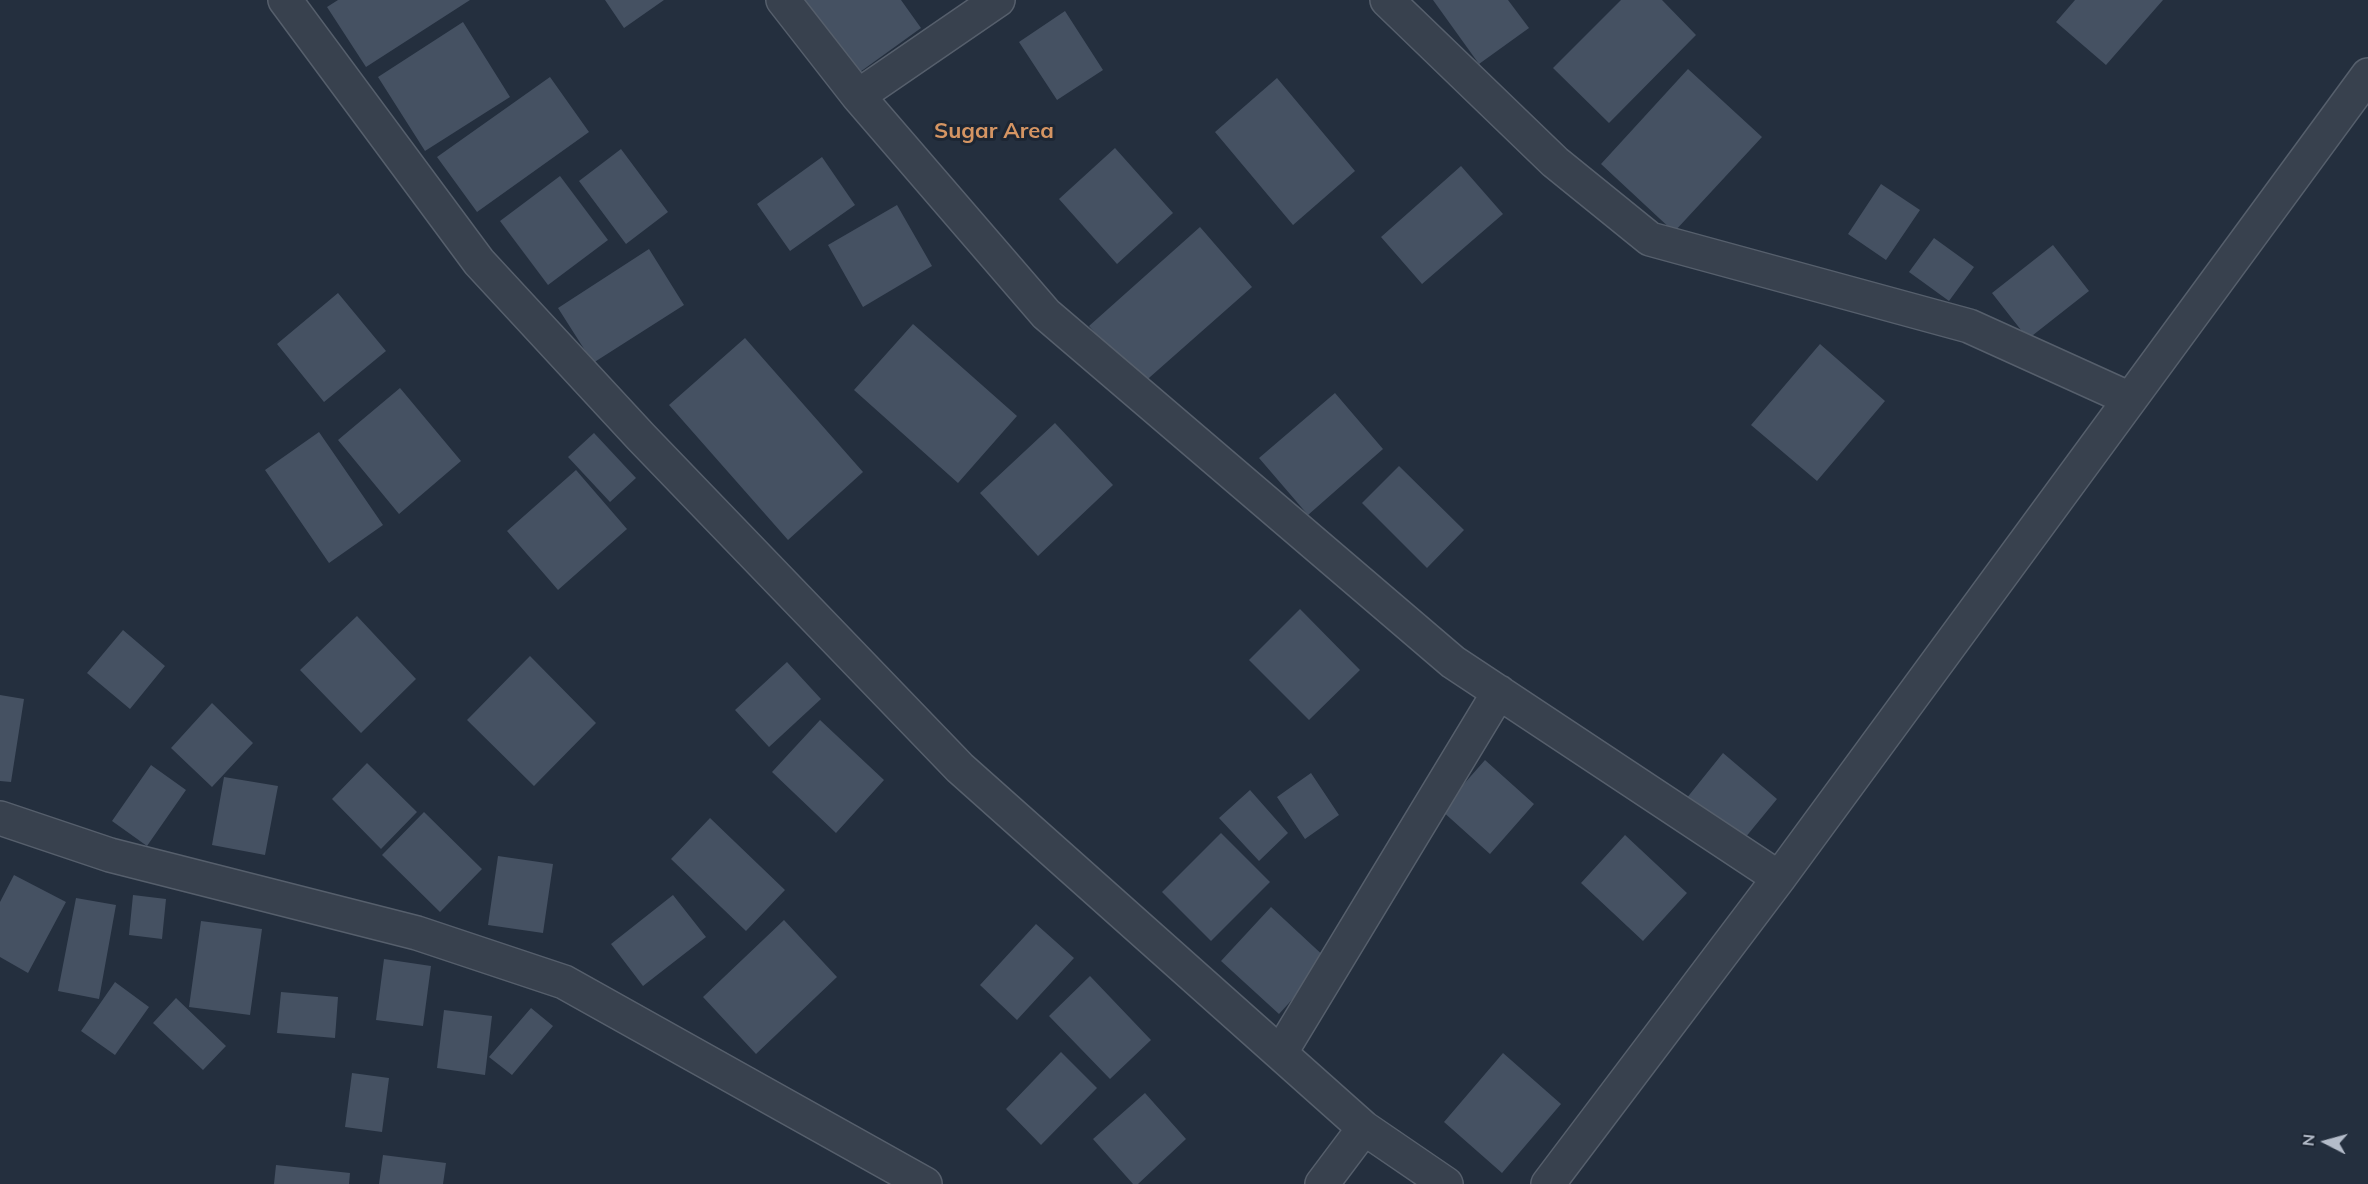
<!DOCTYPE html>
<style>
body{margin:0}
#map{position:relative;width:2368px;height:1184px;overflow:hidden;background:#242f3e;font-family:Mulish,sans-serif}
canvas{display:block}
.north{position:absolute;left:2296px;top:1112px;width:60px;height:60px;-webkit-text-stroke:4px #1d2633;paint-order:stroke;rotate:276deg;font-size:16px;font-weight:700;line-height:24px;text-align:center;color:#b4bcc9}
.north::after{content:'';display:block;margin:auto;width:21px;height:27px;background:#b4bcc9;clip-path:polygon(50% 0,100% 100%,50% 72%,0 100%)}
</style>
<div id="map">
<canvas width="2368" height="1184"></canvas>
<div class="north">N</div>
</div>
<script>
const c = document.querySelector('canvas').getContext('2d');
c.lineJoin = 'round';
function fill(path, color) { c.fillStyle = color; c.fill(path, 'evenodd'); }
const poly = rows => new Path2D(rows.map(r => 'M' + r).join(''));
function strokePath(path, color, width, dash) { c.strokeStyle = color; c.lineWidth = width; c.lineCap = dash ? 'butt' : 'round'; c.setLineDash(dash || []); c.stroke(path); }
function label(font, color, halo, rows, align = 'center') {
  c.font = font + ' Mulish,sans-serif'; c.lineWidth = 6; c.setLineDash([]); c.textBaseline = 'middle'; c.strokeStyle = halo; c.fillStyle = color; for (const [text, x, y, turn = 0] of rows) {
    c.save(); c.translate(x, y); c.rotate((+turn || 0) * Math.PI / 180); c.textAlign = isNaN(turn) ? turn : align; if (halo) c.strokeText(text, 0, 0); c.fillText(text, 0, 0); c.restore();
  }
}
const building = poly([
 [338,0,470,0,366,67,327,7],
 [605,0,664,0,624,28],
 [806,0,901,0,921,28,853,77,801,4],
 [1433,0,1508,0,1529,28,1479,64],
 [1621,0,1662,0,1696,35,1609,123,1553,68],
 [2075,0,2163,0,2106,65,2056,22],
 [1065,11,1103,70,1057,100,1019,42],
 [463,22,510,97,425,151,378,77],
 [1688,69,1762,137,1674,232,1601,164],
 [550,77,589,132,477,212,437,157],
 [1277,78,1355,171,1293,225,1215,132],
 [1115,148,1173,213,1117,264,1059,199],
 [621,149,668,212,626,244,579,181],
 [822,157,855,205,790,251,757,204],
 [1461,166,1503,214,1422,284,1381,237],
 [560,176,608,240,548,285,500,221],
 [1881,184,1920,210,1886,260,1848,234],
 [897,205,932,266,863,307,828,245],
 [1200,227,1252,287,1141,385,1089,326],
 [1934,238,1974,267,1949,301,1909,272],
 [2053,245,2089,291,2028,339,1992,293],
 [649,249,684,305,593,363,558,308],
 [338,293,386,351,324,402,277,344],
 [913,324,1017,416,958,483,854,390],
 [745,338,863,472,788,540,669,405],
 [1820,344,1885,401,1817,481,1751,425],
 [400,388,461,461,399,514,338,440],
 [1335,393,1383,449,1308,515,1259,458],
 [1055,423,1113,485,1038,556,980,493],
 [319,432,383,525,329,563,265,470],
 [594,433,636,478,610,502,568,457],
 [1399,466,1464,530,1427,568,1362,503],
 [576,470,627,529,558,590,507,531],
 [1300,609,1360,670,1309,720,1249,660],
 [357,616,416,679,361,733,300,670],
 [123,630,165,666,130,709,87,673],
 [530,656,596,723,534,786,467,720],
 [787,662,821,699,769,747,735,710],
 [0,695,24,699,11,782,0,781],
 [212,703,253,743,212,787,171,748],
 [820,720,884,780,836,833,772,772],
 [1723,753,1777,799,1740,844,1686,799],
 [1485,760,1534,804,1490,854,1441,810],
 [367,763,417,812,381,849,332,799],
 [151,765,186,790,147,846,112,821],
 [1311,773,1339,815,1305,839,1277,797],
 [224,777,278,786,265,855,212,845],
 [1250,790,1288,833,1259,861,1219,818],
 [424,812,482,869,440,912,382,855],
 [710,818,785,890,746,931,671,859],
 [1221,833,1270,882,1211,941,1162,892],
 [1625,835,1687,893,1643,941,1581,883],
 [498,856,553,864,543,933,488,925],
 [14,875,66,902,28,973,0,957,0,902],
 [133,895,166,899,162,939,129,935],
 [673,895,706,937,643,986,611,944],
 [76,898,116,905,99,999,58,991],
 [1271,907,1328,960,1279,1014,1221,961],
 [784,920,837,977,756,1054,703,997],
 [201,921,262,929,250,1015,189,1007],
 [1036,924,1074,958,1017,1020,980,985],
 [384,959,431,966,423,1026,376,1020],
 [1090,976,1151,1040,1110,1079,1049,1016],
 [115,982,149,1007,115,1055,81,1031],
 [281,992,338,997,335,1038,277,1033],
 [176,998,226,1046,203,1070,153,1023],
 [531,1008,553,1026,512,1075,489,1057],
 [444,1010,492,1016,485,1075,437,1068],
 [1061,1052,1097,1088,1041,1145,1006,1109],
 [1503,1053,1561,1104,1502,1173,1444,1122],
 [352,1073,389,1078,382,1132,345,1127],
 [1145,1093,1186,1139,1138,1184,1133,1184,1093,1139],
 [383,1155,446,1163,443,1184,379,1184],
 [276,1165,350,1173,349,1184,274,1184]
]);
const street = poly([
 [285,0,479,262,641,437,960,768,1364,1128,1446,1184],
 [783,0,858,96,1046,314,1453,662,1779,878],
 [1387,0,1555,162,1650,239,1969,326,2130,399],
 [858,96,998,0],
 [0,818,110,855,417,933,564,982,925,1184],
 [1281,1052,1499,692],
 [1322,1184,1364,1128],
 [1548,1184,1779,878,2368,75]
]);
const neighbourhoodNames = [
 ["Sugar Area",994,131]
];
fill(building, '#455162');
strokePath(street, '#565f6c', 36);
strokePath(street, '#38414e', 33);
label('bold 22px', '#d59563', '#1d2633', neighbourhoodNames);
</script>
